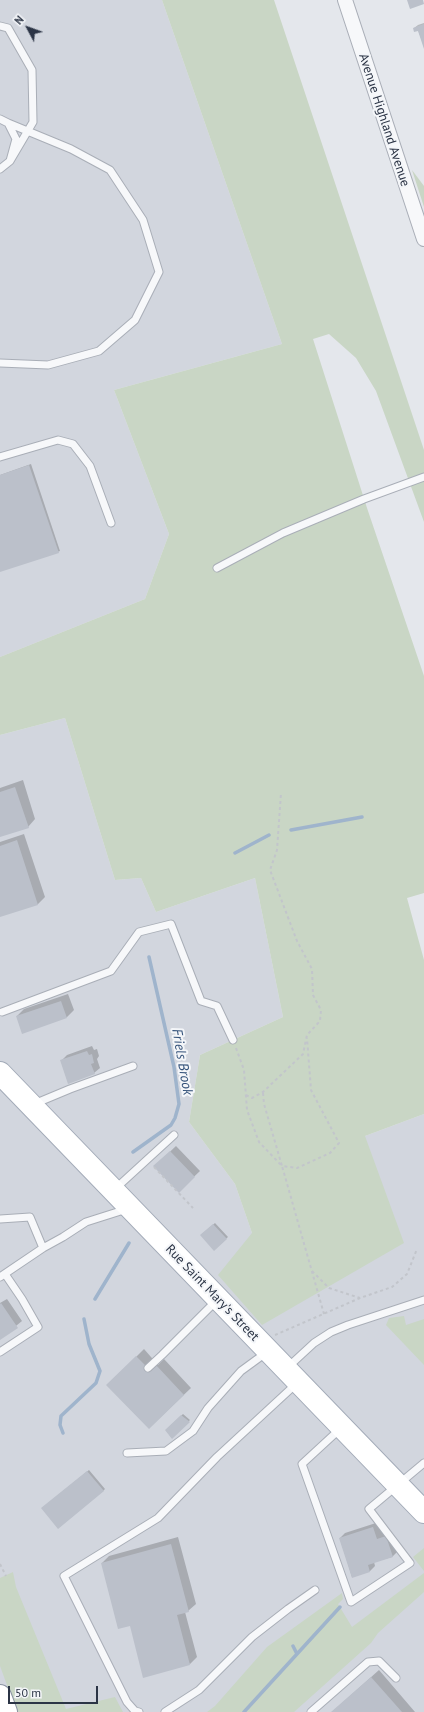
<!DOCTYPE html>
<style>
body{margin:0}
#map{position:relative;width:424px;height:1712px;overflow:hidden;background:#e4e7ec;font-family:"PT Sans",sans-serif}
canvas{display:block}
.north{position:absolute;left:8px;top:8px;width:40px;height:40px;-webkit-text-stroke:3px #f4f6f9;paint-order:stroke;rotate:311deg;font-size:11px;font-weight:700;line-height:16px;text-align:center;color:#2b3445}
.north::after{content:'';display:block;margin:auto;width:14px;height:18px;background:#2b3445;clip-path:polygon(50% 0,100% 100%,50% 72%,0 100%)}
.scale{position:absolute;left:8px;top:1686px;width:90px;height:18px;box-sizing:border-box;border:2px solid #2b3445;border-top:0;padding-left:5px;font-size:12px;line-height:14px;white-space:nowrap;color:#2b3445;-webkit-text-stroke:3px #f4f6f9;paint-order:stroke}
</style>
<div id="map">
<canvas width="424" height="1712"></canvas>
<div class="north">N</div>
<div class="scale">50 m</div>
</div>
<script>
const c = document.querySelector('canvas').getContext('2d');
c.lineJoin = 'round';
function fill(path, color) { c.fillStyle = color; c.fill(path, 'evenodd'); }
const poly = rows => new Path2D(rows.map(r => 'M' + r).join(''));
function strokePath(path, color, width, dash) { c.strokeStyle = color; c.lineWidth = width; c.lineCap = dash ? 'butt' : 'round'; c.setLineDash(dash || []); c.stroke(path); }
function label(font, color, halo, rows, align = 'center') {
  c.font = font + ' "PT Sans",sans-serif'; c.lineWidth = 4; c.setLineDash([]); c.textBaseline = 'middle'; c.strokeStyle = halo; c.fillStyle = color; for (const [text, x, y, turn = 0] of rows) {
    c.save(); c.translate(x, y); c.rotate((+turn || 0) * Math.PI / 180); c.textAlign = isNaN(turn) ? turn : align; if (halo) c.strokeText(text, 0, 0); c.fillText(text, 0, 0); c.restore();
  }
}
const built = poly([
 [0,0,162,0,282,344,114,390,169,534,145,599,0,657],
 [65,718,115,880,141,878,156,912,255,878,283,1017,200,1055,189,1122,235,1184,252,1233,365,1136,424,1114,424,1712,6,1712,0,1696,0,735]
]);
const green = poly([
 [162,0,274,0,424,450,424,522,376,391,356,358,329,334,313,339,367,508,424,676,424,893,407,898,424,960,424,1114,365,1136,404,1243,262,1325,218,1275,252,1233,235,1184,189,1122,200,1055,283,1017,255,878,156,912,141,878,115,880,65,718,0,735,0,657,145,599,169,534,114,390,282,344],
 [412,170,424,186,424,207],
 [404,1316,406,1325,424,1319,424,1365,386,1325,389,1318],
 [424,1548,424,1571,413,1557],
 [13,1572,16,1587,66,1709,115,1697,123,1712,17,1712,0,1666,0,1578],
 [424,1573,424,1592,378,1633,371,1643,294,1712,207,1712,215,1706,267,1647,342,1593,343,1599,338,1604,352,1627]
]);
const shadow = poly([
 [424,23,424,46,418,30,414,28,418,25],
 [31,464,60,551,0,571,0,475],
 [23,780,35,819,28,827,0,836,0,788],
 [24,834,45,897,38,904,0,916,0,842],
 [68,994,74,1010,67,1017,17,1016,24,1009],
 [92,1046,94,1050,97,1049,99,1056,97,1059,100,1068,94,1073,61,1061,67,1055],
 [176,1146,200,1171,179,1191,155,1166],
 [215,1223,228,1237,214,1249,201,1235],
 [7,1299,22,1321,0,1339,0,1303],
 [144,1349,158,1365,164,1359,191,1388,149,1428,108,1385],
 [183,1414,190,1420,172,1438,166,1430],
 [89,1470,105,1489,103,1491,44,1507],
 [379,1522,383,1534,391,1531,398,1551,392,1557,374,1562,375,1566,370,1571,352,1577,340,1538,345,1533],
 [178,1537,196,1604,188,1611,185,1612,197,1657,190,1664,130,1625,102,1563,109,1556],
 [379,1670,415,1712,332,1712]
]);
const stream = poly([
 [291,830,362,817],
 [235,853,269,835],
 [133,1152,171,1125,175,1118,179,1104,174,1067,149,957],
 [95,1299,129,1243],
 [63,1433,60,1425,61,1416,96,1383,100,1371,89,1344,84,1319],
 [297,1654,340,1607],
 [244,1712,297,1654,293,1646]
]);
const building = poly([
 [407,0,423,0,424,4,410,9],
 [424,24,424,49,418,31,414,32,413,28],
 [29,465,59,553,0,572,0,475],
 [15,787,29,828,0,837,0,792],
 [17,840,38,905,0,917,0,846],
 [61,1001,67,1018,22,1034,16,1016],
 [87,1051,89,1055,92,1054,94,1063,91,1064,95,1074,68,1084,60,1060],
 [170,1151,195,1177,179,1193,153,1166],
 [213,1224,227,1239,214,1251,200,1235],
 [1,1303,18,1328,0,1340,0,1304],
 [136,1356,151,1371,156,1365,184,1395,149,1429,106,1385],
 [181,1415,190,1422,172,1439,165,1430],
 [87,1471,104,1491,58,1529,41,1508],
 [373,1527,377,1539,386,1536,393,1557,368,1565,370,1572,352,1578,339,1538],
 [171,1544,189,1612,177,1615,190,1665,143,1678,130,1626,118,1629,101,1563],
 [371,1677,402,1712,331,1712]
]);
const path = poly([
 [236,1048,244,1070,247,1110,259,1142,282,1166,324,1314],
 [263,1093,264,1104,282,1166,297,1168,330,1153,339,1143,311,1090,307,1038],
 [246,1095,252,1098,263,1092,303,1054,307,1035,320,1021,321,1010,313,995,312,969,297,941,270,870,277,850,281,793],
 [154,1167,193,1208],
 [312,1271,329,1288,360,1298],
 [275,1335,360,1298,392,1287,407,1274,417,1249],
 [0,1564,6,1576]
]);
const service = poly([
 [0,26,8,28,32,70,33,122,10,161],
 [0,119,8,123,16,139,10,161,0,169],
 [0,363,48,365,99,351,135,320,159,272,143,220,110,170,71,149,8,123],
 [0,457,58,440,73,444,90,466,111,523],
 [217,568,283,533,364,499,424,477],
 [2,1012,111,971,139,932,171,924,201,1001,217,1006,233,1040],
 [34,1104,70,1089,133,1066],
 [115,1189,174,1135],
 [0,1219,30,1217,43,1248],
 [0,1277,43,1248,63,1237,86,1222,127,1209],
 [0,1352,38,1327,22,1299,5,1274],
 [288,1367,314,1343,331,1332,348,1325,424,1300],
 [148,1368,162,1355,217,1300],
 [340,1429,302,1464,351,1602,410,1563,369,1509,424,1463],
 [127,1453,166,1451,193,1431,208,1408,241,1371,267,1352],
 [139,1712,135,1711,127,1702,64,1576,158,1518,217,1457,296,1384],
 [165,1712,199,1690,252,1637,288,1609,315,1590],
 [311,1712,368,1662,379,1661,396,1678]
]);
const minor = poly([
 [345,0,424,239]
]);
const primary = poly([
 [0,1073,424,1512]
]);
const trunk = poly([
 [0,1696,6,1712]
]);
const streetNames = [
 ["Avenue Highland Avenue",384,120,72],
 ["Rue Saint Mary's Street",212,1293,46]
];
const waterNames = [
 ["Friels Brook",182,1062,80]
];
fill(built, '#d2d6de');
fill(green, '#c9d6c5');
fill(shadow, '#0003');
strokePath(stream, '#9fb4cc', 3.5);
fill(building, '#bbc0ca');
strokePath(service, '#a9aeb7', 9);
strokePath(minor, '#a9aeb7', 16);
strokePath(primary, '#a3abb8', 24);
strokePath(trunk, '#8b94a3', 24);
strokePath(path, '#c2c5cb', 2, [3, 3]);
strokePath(service, '#f7f8fa', 7);
strokePath(minor, '#f7f8fa', 14);
strokePath(primary, '#fff', 22);
strokePath(trunk, '#fff', 22);
label('13px', '#2b3445', '#f4f6f9', streetNames);
label('italic 14px', '#34527a', '#f4f6f9', waterNames);
</script>
